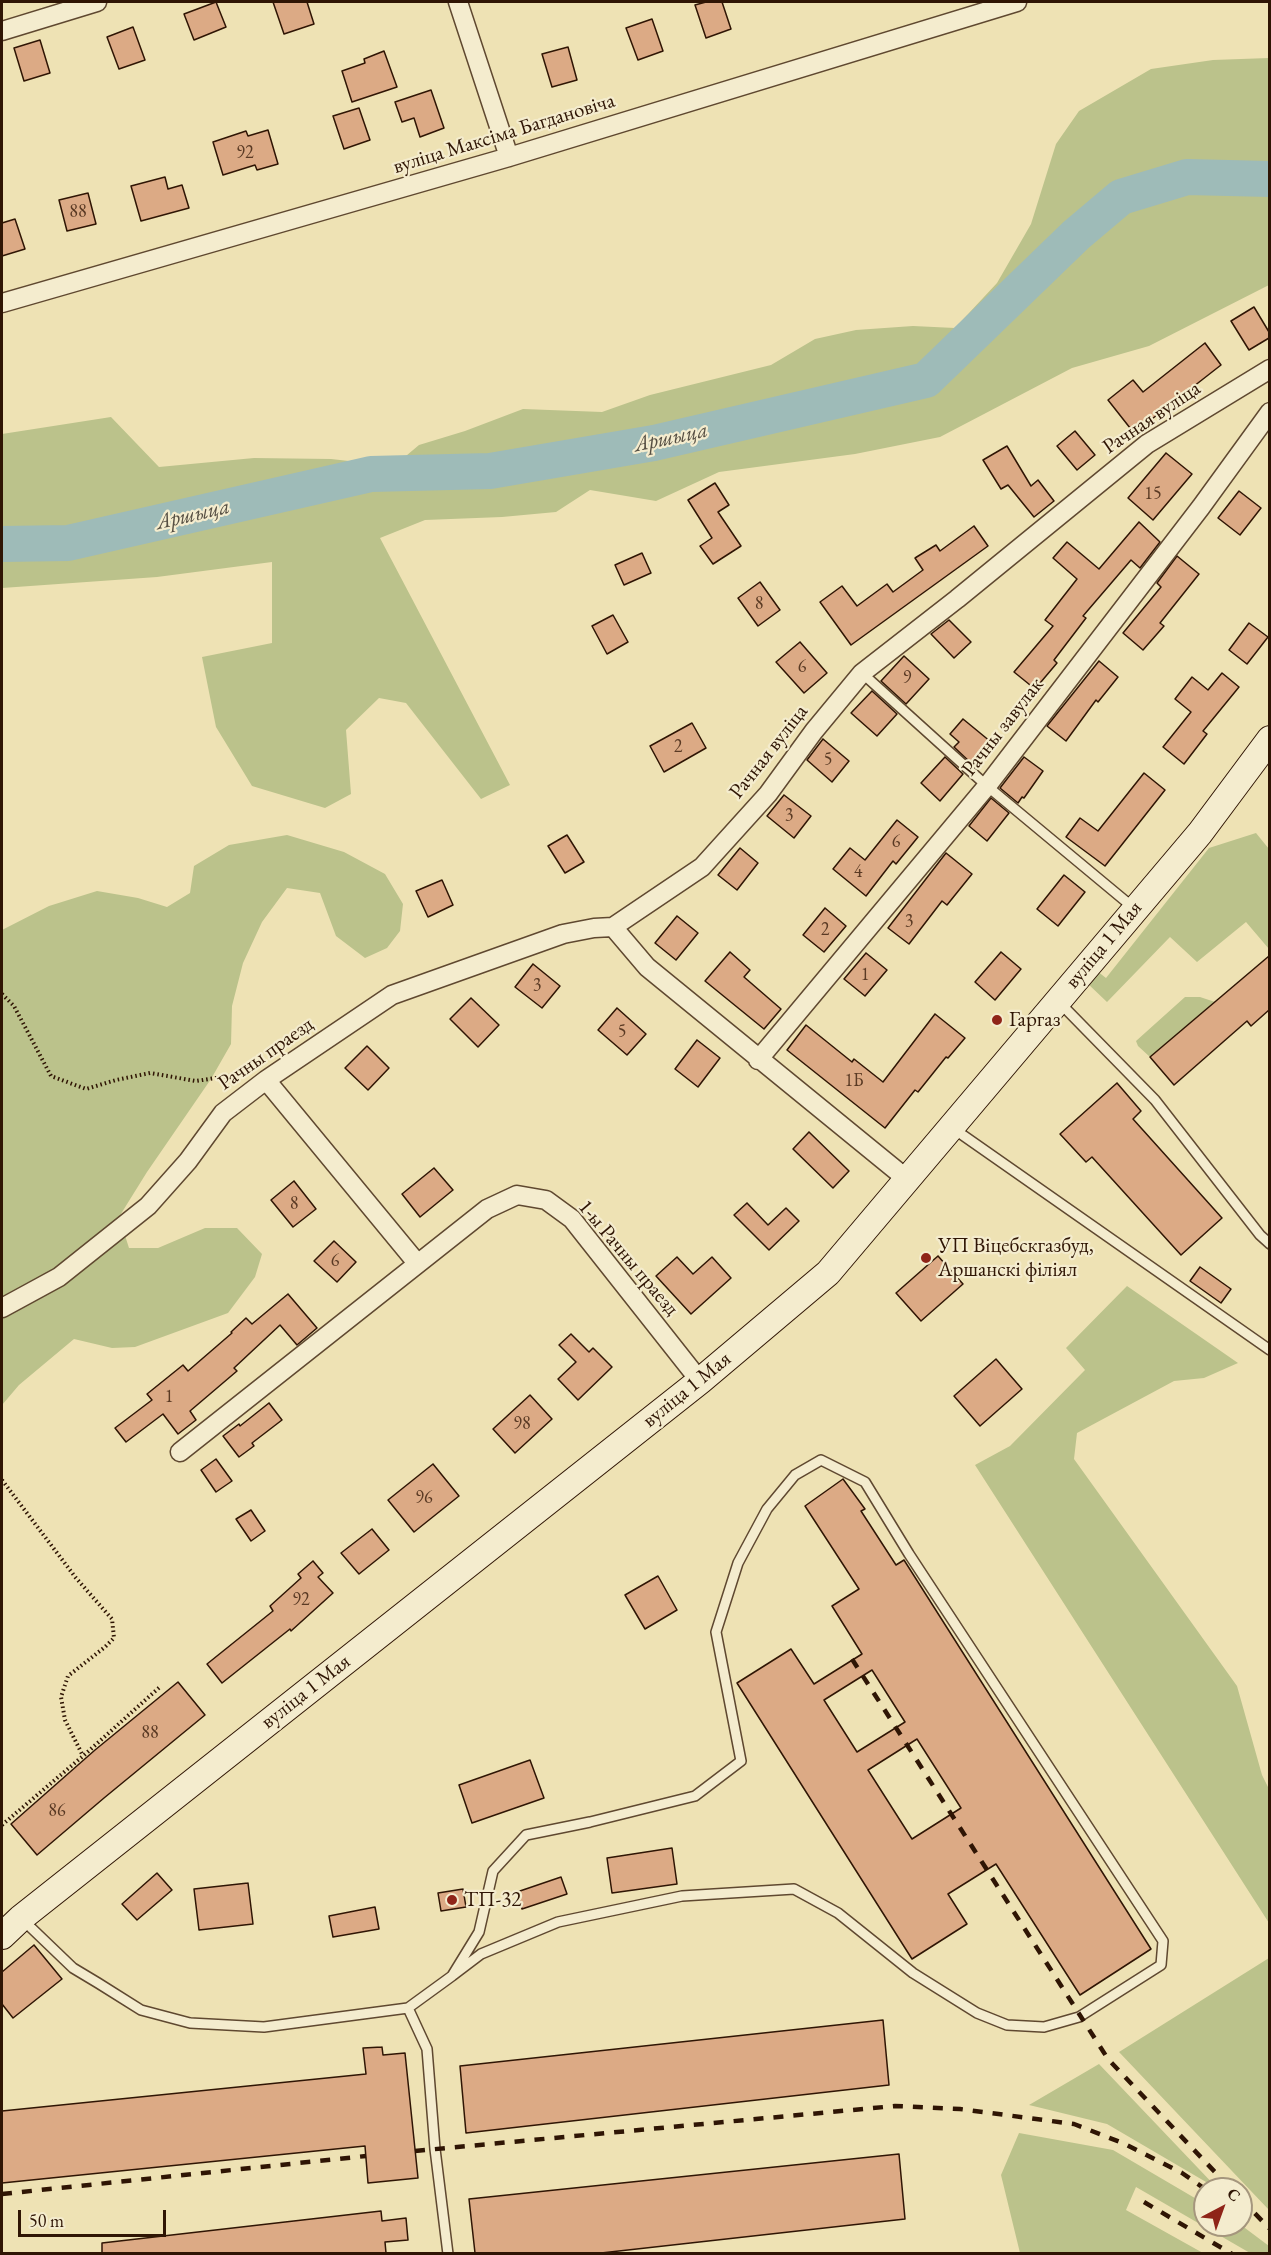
<!DOCTYPE html>
<meta charset="utf-8">
<style>
body{margin:0}
#map{position:relative;width:1271px;height:2255px;overflow:hidden;background:#eee2b4;font-family:"EB Garamond",serif}
canvas{display:block}
.frame{position:absolute;inset:0;border:3px solid #2f1504;pointer-events:none}
.north{position:absolute;left:1193px;top:2177px;width:60px;height:60px;box-sizing:border-box;background:#f4ecce;border:2px solid #a5967d;border-radius:50%;rotate:41deg;font-size:16px;font-weight:700;line-height:24px;text-align:center;color:#2f1504}
.north::after{content:'';display:block;margin:auto;width:21px;height:27px;background:#8f2418;clip-path:polygon(50% 0,100% 100%,50% 72%,0 100%)}
.scale{position:absolute;left:18px;top:2210px;width:148px;height:27px;box-sizing:border-box;border:3px solid #2f1504;border-top:0;padding-left:8px;font-size:18px;line-height:21px;white-space:nowrap;color:#2f1504;-webkit-text-stroke:4px #f4ecce;paint-order:stroke}
</style>
<div id="map">
<canvas width="1271" height="2255"></canvas>
<div class="frame"></div>
<div class="north">С</div>
<div class="scale">50 m</div>
</div>
<script>
const c = document.querySelector('canvas').getContext('2d');
c.lineJoin = 'round';
function fill(path, color) { c.fillStyle = color; c.fill(path, 'evenodd'); }
const poly = rows => new Path2D(rows.map(r => 'M' + r).join(''));
function strokePath(path, color, width, dash) { c.strokeStyle = color; c.lineWidth = width; c.lineCap = dash ? 'butt' : 'round'; c.setLineDash(dash || []); c.stroke(path); }
function label(font, color, halo, rows, align = 'center') {
  c.font = font + ' "EB Garamond",serif'; c.lineWidth = 4.5; c.setLineDash([]); c.textBaseline = 'middle'; c.strokeStyle = halo; c.fillStyle = color; for (const [text, x, y, turn = 0] of rows) {
    c.save(); c.translate(x, y); c.rotate((+turn || 0) * Math.PI / 180); c.textAlign = isNaN(turn) ? turn : align; if (halo) c.strokeText(text, 0, 0); c.fillText(text, 0, 0); c.restore();
  }
}
const green = poly([
 [1269,58,1269,285,1149,346,1072,368,940,437,855,454,719,472,656,501,590,490,556,512,502,517,425,520,380,538,510,785,481,799,406,703,379,698,346,730,351,794,325,808,252,786,216,727,202,657,272,643,272,562,157,577,2,588,2,434,111,417,159,467,254,458,331,459,394,466,419,445,465,431,523,409,602,412,650,395,771,365,815,339,856,330,913,326,955,328,997,283,1031,224,1056,144,1079,111,1151,69,1213,60],
 [1256,833,1269,849,1269,949,1246,922,1197,962,1170,937,1107,1002,1086,982,1097,971,1106,978,1209,848],
 [287,835,344,852,385,874,403,904,400,931,387,948,365,958,336,936,320,893,287,888,262,922,243,963,232,1006,231,1044,211,1079,147,1172,119,1217,129,1248,158,1248,205,1228,237,1228,262,1254,255,1277,228,1313,135,1347,112,1348,74,1339,19,1385,2,1405,2,930,49,906,97,891,138,898,167,907,190,893,194,866,229,845],
 [1185,997,1200,997,1215,1002,1150,1057,1138,1046,1136,1041],
 [1127,1286,1238,1363,1204,1378,1174,1381,1077,1433,1074,1459,1237,1686,1262,1775,1269,1789,1269,1923,975,1465,1010,1446,1085,1370,1066,1348],
 [1269,1958,1269,2210,1119,2052],
 [1099,2064,1218,2189,1107,2124,1029,2105],
 [1019,2133,1113,2150,1205,2204,1205,2225,1241,2225,1269,2246,1269,2253,1250,2253,1136,2187,1126,2210,1203,2253,1020,2253,1001,2175]
]);
const river = poly([
 [2,544,68,543,371,474,490,471,654,443,926,380,1076,235,1121,197,1187,177,1270,179]
]);
const building = poly([
 [216,2,226,27,194,40,184,14,216,2],
 [273,2,307,2,314,24,284,34,273,2],
 [706,2,722,2,731,29,706,38,695,5,706,2],
 [652,19,663,51,638,60,626,28,652,19],
 [133,27,145,60,119,69,107,37,133,27],
 [40,40,50,73,24,81,14,48,40,40],
 [568,47,577,80,552,87,542,54,568,47],
 [384,51,397,87,352,102,342,71,365,63,364,59,384,51],
 [431,90,444,128,420,137,414,118,402,122,395,102,431,90],
 [359,108,370,140,344,149,333,116,359,108],
 [268,130,278,164,257,170,255,165,223,175,213,142,246,131,248,136,268,130],
 [165,177,168,189,182,185,189,208,141,221,131,186,165,177],
 [88,193,96,224,67,231,59,200,88,193],
 [15,219,25,249,2,256,2,223,15,219],
 [1254,307,1269,332,1269,338,1249,350,1231,321,1254,307],
 [1205,343,1221,365,1134,433,1108,400,1133,380,1143,392,1205,343],
 [1075,431,1095,455,1077,470,1057,446,1075,431],
 [1007,446,1031,486,1038,480,1054,501,1034,517,1008,485,1001,489,983,460,1007,446],
 [1166,453,1192,474,1153,520,1128,498,1166,453],
 [715,483,729,505,718,512,741,546,713,564,700,546,712,538,688,500,715,483],
 [1239,491,1261,508,1240,535,1218,518,1239,491],
 [1139,522,1160,542,1140,568,1131,560,1083,616,1086,618,1054,660,1057,663,1035,689,1014,672,1053,626,1045,620,1077,579,1053,558,1067,542,1099,569,1139,522],
 [974,526,988,546,851,645,820,602,842,586,857,606,887,584,893,592,923,570,915,558,936,545,940,551,974,526],
 [642,553,651,573,624,585,615,565,642,553],
 [1177,556,1199,574,1160,623,1164,626,1143,650,1123,633,1161,587,1157,583,1177,556],
 [760,582,780,610,758,626,738,598,760,582],
 [613,615,628,642,607,654,592,626,613,615],
 [949,620,971,642,954,658,931,634,949,620],
 [1249,623,1268,637,1247,664,1229,650,1249,623],
 [800,642,827,673,804,693,776,662,800,642],
 [904,656,929,679,906,704,881,681,904,656],
 [1099,661,1118,677,1098,702,1096,700,1066,741,1047,726,1099,661],
 [1222,673,1239,687,1203,731,1207,734,1184,764,1163,747,1191,712,1175,699,1192,677,1208,690,1222,673],
 [872,691,897,714,877,736,851,713,872,691],
 [963,719,991,742,972,764,954,747,959,742,950,734,963,719],
 [692,723,706,748,664,772,650,746,692,723],
 [823,739,849,761,832,782,807,760,823,739],
 [945,757,963,774,940,801,921,783,945,757],
 [1024,757,1043,771,1024,798,1022,797,1018,803,1000,788,1024,757],
 [1144,773,1165,790,1105,866,1066,837,1080,818,1098,831,1144,773],
 [784,795,811,816,794,838,767,816,784,795],
 [991,798,1009,813,987,841,969,826,991,798],
 [897,820,918,837,896,864,893,861,866,896,833,869,850,848,865,860,897,820],
 [567,835,584,862,565,873,548,846,567,835],
 [740,848,758,863,737,890,718,875,740,848],
 [946,853,972,874,947,905,942,901,909,944,888,928,946,853],
 [1064,875,1085,892,1058,926,1037,909,1064,875],
 [442,880,453,905,428,917,416,891,442,880],
 [825,908,846,926,824,952,803,935,825,908],
 [677,916,698,933,676,960,655,943,677,916],
 [730,952,750,970,744,977,781,1009,764,1029,705,981,730,952],
 [1001,952,1021,969,995,1000,975,982,1001,952],
 [866,953,887,970,865,996,844,979,866,953],
 [1269,956,1269,1010,1251,1026,1247,1021,1174,1085,1150,1057,1269,956],
 [533,964,560,986,542,1008,515,987,533,964],
 [471,998,499,1025,478,1047,450,1019,471,998],
 [617,1008,646,1034,627,1055,598,1030,617,1008],
 [935,1014,965,1038,948,1058,946,1057,918,1092,915,1090,885,1128,787,1050,806,1025,852,1062,854,1059,883,1082,935,1014],
 [697,1040,720,1058,698,1087,675,1069,697,1040],
 [367,1046,389,1068,368,1090,345,1068,367,1046],
 [1117,1083,1141,1111,1133,1119,1222,1218,1181,1255,1092,1157,1086,1162,1060,1134,1117,1083],
 [809,1132,849,1171,833,1188,793,1149,809,1132],
 [434,1168,453,1190,420,1217,402,1194,434,1168],
 [294,1181,316,1209,293,1227,271,1200,294,1181],
 [747,1203,768,1225,786,1208,799,1221,769,1250,734,1215,747,1203],
 [334,1241,356,1262,337,1282,314,1261,334,1241],
 [938,1256,963,1284,921,1321,896,1293,938,1256],
 [677,1257,693,1274,712,1257,731,1278,691,1314,656,1276,677,1257],
 [1200,1267,1231,1289,1221,1303,1190,1281,1200,1267],
 [288,1294,317,1328,297,1345,280,1325,234,1368,237,1371,190,1411,196,1420,178,1434,163,1414,126,1442,115,1428,152,1400,147,1394,183,1365,188,1371,232,1333,231,1332,246,1318,252,1324,288,1294],
 [571,1334,589,1352,593,1348,612,1367,578,1400,558,1379,576,1362,559,1345,571,1334],
 [996,1359,1022,1389,980,1426,954,1396,996,1359],
 [530,1395,552,1419,515,1453,493,1429,530,1395],
 [269,1403,282,1420,252,1443,254,1446,239,1457,223,1436,239,1424,240,1426,269,1403],
 [216,1459,232,1481,216,1492,201,1470,216,1459],
 [433,1464,459,1496,414,1532,388,1500,433,1464],
 [843,1479,865,1509,861,1511,896,1565,904,1560,1151,1949,1080,1995,996,1864,948,1894,967,1924,912,1959,737,1683,791,1649,814,1684,862,1654,832,1606,859,1589,805,1506,843,1479],
 [872,1670,905,1722,857,1752,824,1700,872,1670],
 [917,1739,961,1808,912,1839,868,1770,917,1739],
 [251,1510,265,1531,251,1541,236,1519,251,1510],
 [372,1529,389,1550,359,1574,341,1553,372,1529],
 [313,1561,323,1573,318,1577,333,1593,291,1631,290,1629,222,1683,207,1664,273,1611,270,1606,301,1578,298,1574,313,1561],
 [658,1576,677,1610,645,1629,625,1595,658,1576],
 [178,1682,205,1715,104,1798,37,1855,11,1824,95,1750,178,1682],
 [530,1760,544,1798,472,1823,459,1785,530,1760],
 [672,1848,677,1884,612,1893,607,1858,672,1848],
 [157,1873,172,1890,137,1920,122,1904,157,1873],
 [561,1877,567,1894,522,1909,517,1892,561,1877],
 [248,1883,253,1924,199,1930,194,1889,248,1883],
 [463,1889,466,1907,441,1911,438,1893,463,1889],
 [375,1907,379,1929,333,1937,329,1916,375,1907],
 [34,1945,62,1979,13,2018,2,2004,2,1972,34,1945],
 [883,2020,889,2085,466,2133,460,2066,883,2020],
 [382,2047,383,2055,405,2053,418,2178,368,2183,365,2146,2,2183,2,2111,366,2074,363,2048,382,2047],
 [899,2154,905,2219,601,2253,475,2253,469,2199,899,2154],
 [381,2211,382,2221,406,2218,408,2240,385,2242,386,2253,102,2253,102,2243,381,2211]
]);
const path = poly([
 [2,994,14,1006,51,1076,86,1089,116,1080,150,1073,196,1081,242,1074],
 [2,1480,76,1578,112,1619,114,1638,105,1647,68,1676,61,1697,65,1720,83,1756],
 [2,1825,83,1756,161,1686]
]);
const lane = poly([
 [862,673,987,786,1135,909],
 [1059,1002,1155,1100,1260,1235,1270,1244],
 [954,1129,1270,1350],
 [23,1920,73,1968,98,1983,141,2010,190,2023,264,2027,408,2008,452,1976,479,1932,493,1871,526,1835,590,1822,695,1796,741,1761,716,1632,738,1563,767,1509,795,1475,821,1460,865,1482,909,1554,1163,1941,1161,1965,1079,2017,1044,2027,1007,2025,977,2013,913,1973,838,1913,794,1889,682,1896,558,1922,481,1954,452,1976],
 [408,2008,427,2049,435,2149,448,2254]
]);
const street = poly([
 [458,2,509,157],
 [2,31,97,2],
 [2,303,509,157,1017,2],
 [758,1060,987,786,1201,507,1270,412],
 [266,1080,417,1263],
 [908,1180,647,967,613,927,702,867,768,794,814,731,862,673,957,599,1147,444,1270,369],
 [2,1308,59,1277,148,1206,188,1161,223,1113,266,1080,392,995,563,934,594,928,613,927],
 [180,1452,487,1209,517,1195,546,1200,572,1219,700,1381]
]);
const secondary = poly([
 [2,1936,21,1918,700,1381,828,1273,1200,833,1270,739]
]);
const rail = poly([
 [852,1659,1108,2059,1231,2189],
 [415,2151,895,2106,960,2109,1074,2124,1125,2144,1182,2173,1205,2189],
 [2,2194,366,2156],
 [1241,2199,1270,2229],
 [1144,2202,1232,2254]
]);
const markers = [
 [997,1020,6,"#8f2418"],
 [926,1258,6,"#8f2418"],
 [452,1900,6,"#8f2418"]
];
const numberNames = [
 ["92",245,153],
 ["88",78,212],
 ["15",1153,494],
 ["8",759,604],
 ["6",802,667],
 ["9",907,678],
 ["2",678,747],
 ["5",828,760],
 ["3",789,816],
 ["6",896,842],
 ["4",858,872],
 ["3",909,922],
 ["2",825,930],
 ["1",865,975],
 ["3",537,986],
 ["5",622,1032],
 ["1Б",854,1081],
 ["8",294,1204],
 ["6",335,1261],
 ["1",169,1397],
 ["98",522,1424],
 ["96",424,1498],
 ["92",301,1600],
 ["88",150,1733],
 ["86",57,1811]
];
const streetNames = [
 ["вуліца Максіма Багдановіча",504,134,-17],
 ["Рачная вуліца",1152,418,-34],
 ["Рачны завулак",1003,727,-52],
 ["Рачная вуліца",769,752,-52],
 ["вуліца 1 Мая",1104,945,-50],
 ["Рачны праезд",266,1054,-35],
 ["1-ы Рачны праезд",628,1258,50],
 ["вуліца 1 Мая",687,1390,-39],
 ["вуліца 1 Мая",306,1692,-38]
];
const poiNames = [
 ["Гаргаз",1009,1020],
 ["УП Віцебскгазбуд,",938,1246],
 ["Аршанскі філіял",938,1270],
 ["ТП-32",464,1900]
];
const waterNames = [
 ["Аршыца",671,438,-12],
 ["Аршыца",193,515,-13]
];
fill(green, '#bbc28b');
strokePath(river, '#9ebbb8', 36);
fill(building, '#dcaa85');
strokePath(building, '#2f1504', 1.5);
strokePath(lane, '#5f4830', 12);
strokePath(street, '#5f4830', 21);
strokePath(secondary, '#2f1504', 28);
strokePath(path, '#2f1504', 4, [1.5, 3]);
strokePath(lane, '#f4ecce', 9);
strokePath(street, '#f4ecce', 18);
strokePath(secondary, '#f4ecce', 26);
strokePath(rail, '#2f1504', 4.5, [10, 10]);
for (const [x, y, r, color] of markers) { const dot = new Path2D(); dot.arc(x, y, r, 0, 2 * Math.PI); c.fillStyle = color; c.fill(dot); strokePath(dot, '#f4ecce', 2); }
label('18px', '#5a3a24', null, numberNames);
label('21px', '#2f1504', '#f4ecce', streetNames);
label('21px', '#2f1504', '#f4ecce', poiNames, 'left');
label('italic 22px', '#564f43', '#f4ecce', waterNames);
</script>
